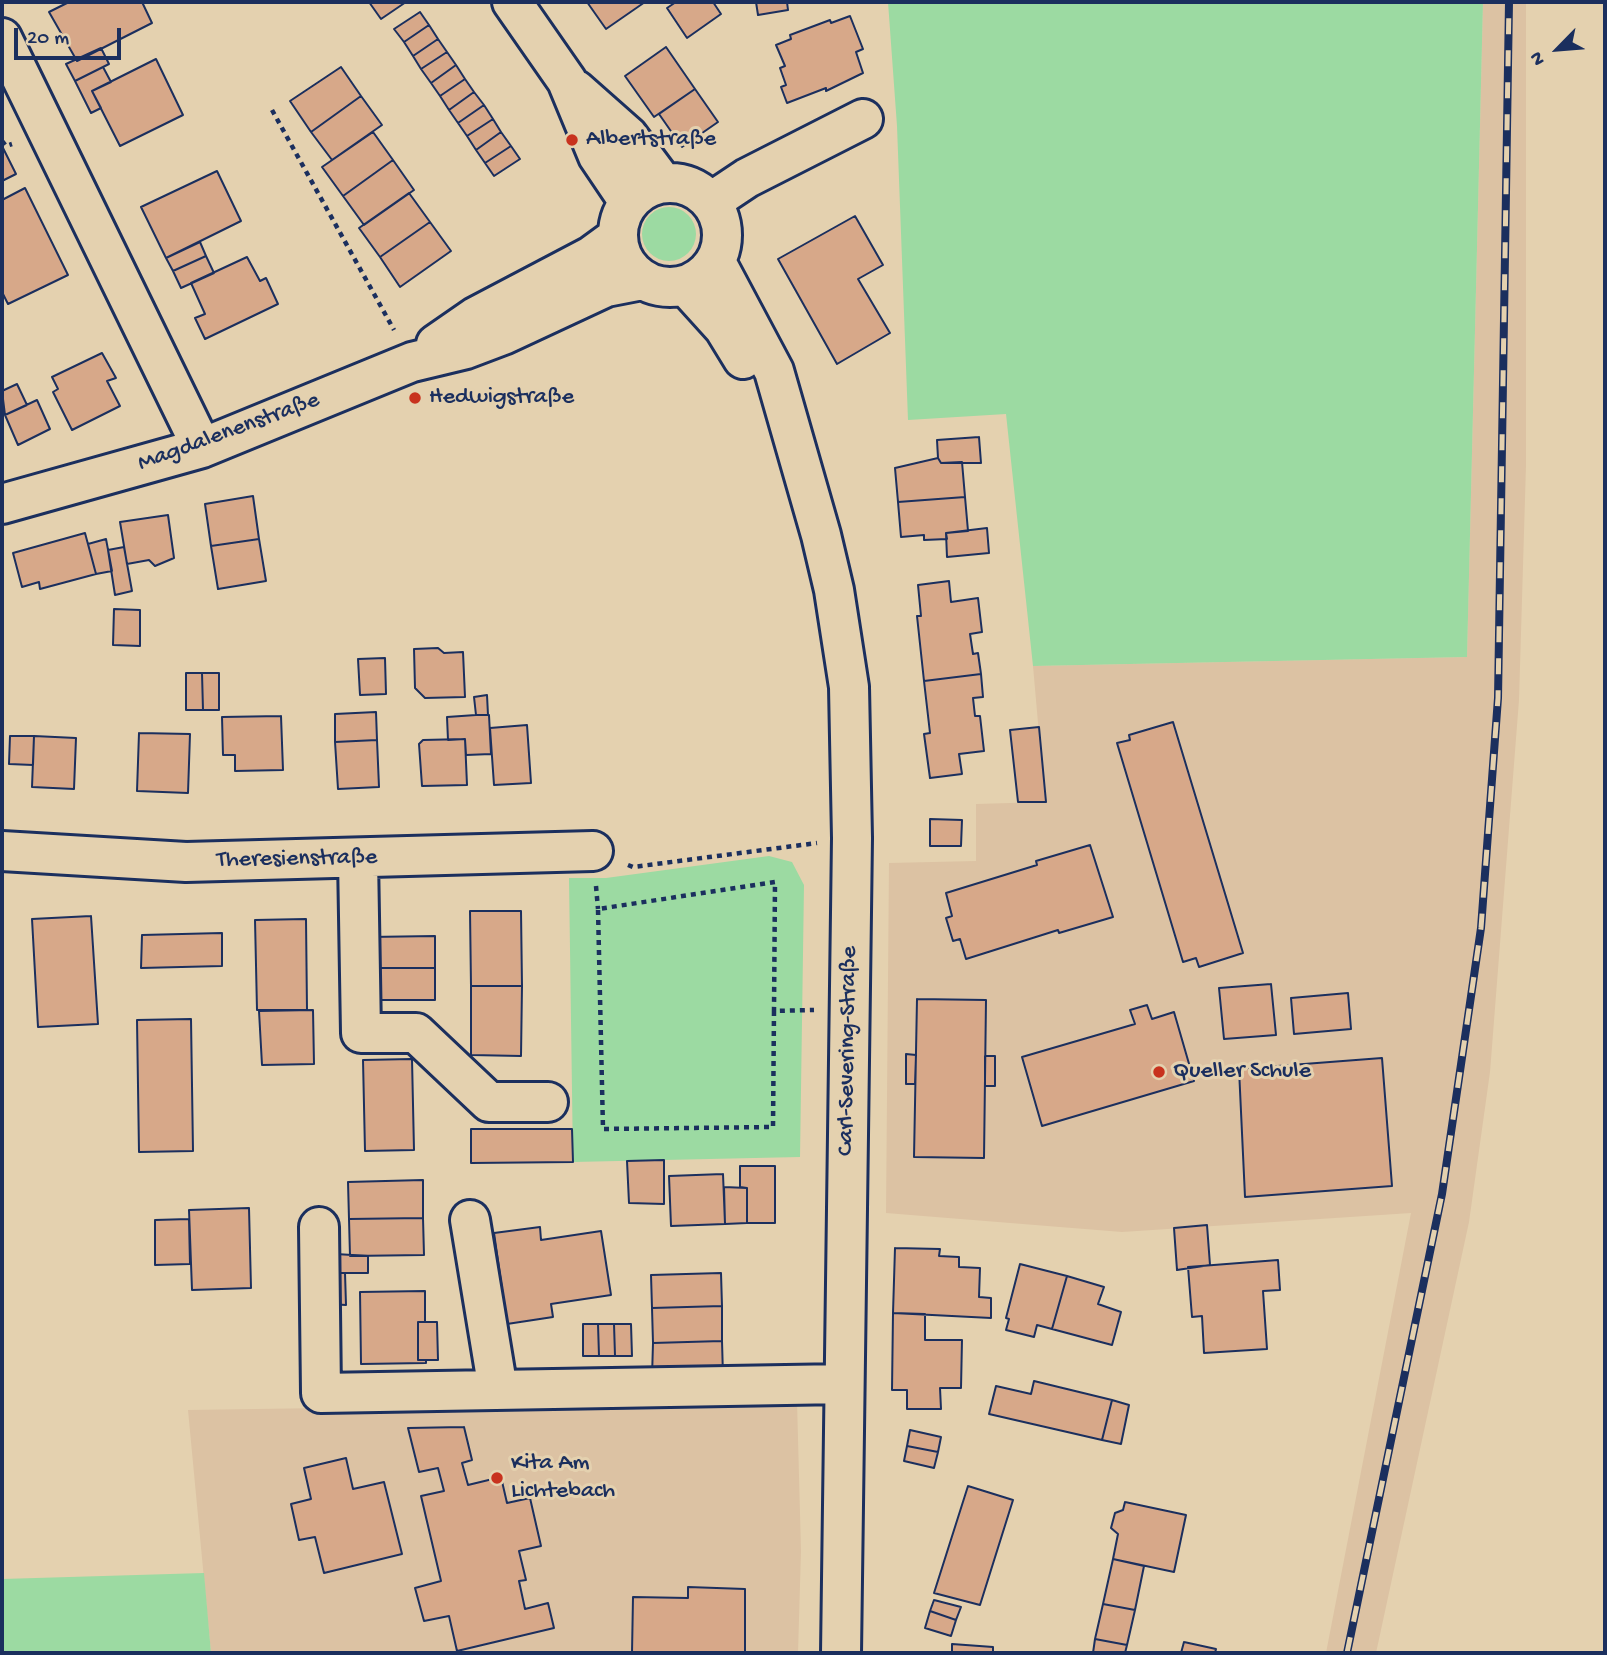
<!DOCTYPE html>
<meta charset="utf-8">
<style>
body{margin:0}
#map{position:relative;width:1607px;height:1655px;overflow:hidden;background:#e4d1af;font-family:"Gochi Hand",sans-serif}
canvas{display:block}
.frame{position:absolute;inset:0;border:4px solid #1b2f5e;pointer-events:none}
.north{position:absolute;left:1523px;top:14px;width:70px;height:70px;-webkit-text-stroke:5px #e4d1af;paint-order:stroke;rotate:245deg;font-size:19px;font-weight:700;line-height:28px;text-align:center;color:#1b2f5e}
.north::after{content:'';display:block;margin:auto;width:24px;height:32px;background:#1b2f5e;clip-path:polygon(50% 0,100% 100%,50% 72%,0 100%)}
.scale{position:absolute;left:14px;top:28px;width:107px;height:32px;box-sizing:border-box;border:4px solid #1b2f5e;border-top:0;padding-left:9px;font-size:21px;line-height:24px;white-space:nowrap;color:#1b2f5e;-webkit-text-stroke:5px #e4d1af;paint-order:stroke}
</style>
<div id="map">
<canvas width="1607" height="1655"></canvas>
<div class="frame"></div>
<div class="north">N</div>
<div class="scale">20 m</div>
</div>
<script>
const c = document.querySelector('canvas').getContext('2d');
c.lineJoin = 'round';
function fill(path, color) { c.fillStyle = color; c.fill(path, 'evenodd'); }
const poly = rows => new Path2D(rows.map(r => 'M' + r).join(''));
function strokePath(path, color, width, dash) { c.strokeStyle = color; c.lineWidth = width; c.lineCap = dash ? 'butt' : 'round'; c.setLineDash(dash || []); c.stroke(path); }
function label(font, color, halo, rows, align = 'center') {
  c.font = font + ' "Gochi Hand",sans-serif'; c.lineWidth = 6; c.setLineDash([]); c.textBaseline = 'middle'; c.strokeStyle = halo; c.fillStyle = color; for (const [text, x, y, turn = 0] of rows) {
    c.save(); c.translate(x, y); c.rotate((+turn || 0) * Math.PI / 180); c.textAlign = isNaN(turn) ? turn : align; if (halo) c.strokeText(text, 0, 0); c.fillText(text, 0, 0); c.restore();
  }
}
const built = poly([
 [1483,2,1526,2,1526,465,1519,700,1490,1072,1469,1222,1376,1653,1326,1653,1411,1213,1122,1232,886,1213,889,863,976,861,976,804,1045,802,1033,666,1467,657],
 [797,1401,801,1551,798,1653,211,1653,188,1410]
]);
const green = poly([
 [888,2,1483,2,1467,657,1033,666,1006,414,908,420,897,126],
 '642 234a27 27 0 1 1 54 0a27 27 0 1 1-54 0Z',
 [769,856,792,862,804,885,800,1157,573,1162,569,878,606,878],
 [204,1573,211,1653,2,1653,2,1579]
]);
const building = poly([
 [69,2,142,2,152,23,77,61,49,12,69,2],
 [369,2,406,2,381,19,369,2],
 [587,2,645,2,606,29,587,2],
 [676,2,713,2,721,14,687,38,667,8,676,2],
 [756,2,787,2,788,10,758,15,756,2],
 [420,12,429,25,404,42,394,29,420,12],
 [850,16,863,49,856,52,863,73,826,91,826,88,787,103,781,87,786,85,780,68,785,66,776,45,791,39,790,35,830,20,831,23,850,16],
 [429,25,438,39,413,56,404,42,429,25],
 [438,39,447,52,421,69,413,56,438,39],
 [666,47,695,89,654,117,625,76,666,47],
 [101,48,109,64,75,81,66,64,101,48],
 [447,52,456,65,431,83,421,69,447,52],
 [156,59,183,115,120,146,92,91,156,59],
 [456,65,465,79,440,96,431,83,456,65],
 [103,67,111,82,92,91,101,108,91,113,75,81,103,67],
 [341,67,361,96,311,132,290,101,341,67],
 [465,79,474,92,449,110,440,96,465,79],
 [695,89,718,122,682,147,659,114,695,89],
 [474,92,484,105,458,123,449,110,474,92],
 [361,96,382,125,332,160,311,132,361,96],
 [484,105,493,119,467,136,458,123,484,105],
 [493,119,501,132,476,150,467,136,493,119],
 [373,132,393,160,343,196,322,167,373,132],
 [501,132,511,146,485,163,476,150,501,132],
 [2,146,16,174,2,181,2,146],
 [511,146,520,159,494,176,485,163,511,146],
 [393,160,414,190,364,225,343,196,393,160],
 [217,171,241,221,166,258,141,207,217,171],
 [25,188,68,275,8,304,2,292,2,200,25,188],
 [409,193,430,222,380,257,359,228,409,193],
 [855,216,883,265,858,279,890,333,837,364,778,259,855,216],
 [430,222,451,251,400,287,380,257,430,222],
 [200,242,206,256,173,271,166,258,200,242],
 [206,256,214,273,181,288,173,271,206,256],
 [247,257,260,281,266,278,278,304,205,339,195,318,205,314,191,283,247,257],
 [102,353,116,378,107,381,120,406,72,430,53,392,58,389,52,377,102,353],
 [17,384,27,405,5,415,2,391,17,384],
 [37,400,50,429,18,445,5,415,37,400],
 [979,437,981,463,941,463,938,458,937,440,979,437],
 [938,458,941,463,962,462,965,497,898,502,895,468,938,458],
 [253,496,259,539,211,546,205,504,253,496],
 [965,497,968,531,946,533,947,539,924,540,924,535,901,537,898,502,965,497],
 [168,515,174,558,155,566,149,560,127,564,120,522,168,515],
 [987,528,989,553,947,557,946,533,987,528],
 [85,533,96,574,40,589,39,582,22,587,13,553,85,533],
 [106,539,112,571,96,574,88,544,106,539],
 [259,539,266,581,218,589,211,546,259,539],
 [124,547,132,591,115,595,108,550,124,547],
 [949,581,951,602,978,598,982,632,970,634,973,654,978,653,981,674,924,681,917,616,921,616,918,585,949,581],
 [114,609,140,610,140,646,113,645,114,609],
 [438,648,444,653,463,652,465,697,425,698,415,688,414,649,438,648],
 [385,658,386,694,360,695,358,659,385,658],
 [186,673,202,673,203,710,186,710,186,673],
 [202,673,219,673,219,710,203,710,202,673],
 [981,674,983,697,973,698,975,716,980,716,984,751,959,754,962,774,930,778,924,734,930,733,924,681,981,674],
 [487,695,488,715,476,715,474,697,487,695],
 [376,712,377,740,335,742,335,714,376,712],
 [476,715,489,715,491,754,466,755,465,739,448,740,447,717,476,715],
 [281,716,283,770,235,771,235,755,223,755,222,717,281,716],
 [1173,722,1243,953,1199,967,1196,958,1183,962,1117,743,1130,740,1129,735,1173,722],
 [527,725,531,783,494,785,490,728,527,725],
 [1039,727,1046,802,1018,802,1010,730,1039,727],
 [139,733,190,734,188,793,137,791,139,733],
 [10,736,34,736,33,765,9,764,10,736],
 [34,736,76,738,74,789,32,787,34,736],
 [465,739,467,785,422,786,419,744,423,740,465,739],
 [377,740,379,787,338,789,335,742,377,740],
 [930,819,962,820,961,846,930,846,930,819],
 [1090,845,1113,917,1059,933,1058,930,966,959,960,939,953,941,946,918,952,916,946,893,1037,865,1036,861,1090,845],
 [470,911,521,911,522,986,471,986,470,911],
 [91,916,98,1024,38,1027,32,919,91,916],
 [306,919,307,1010,257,1010,255,920,306,919],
 [222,933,222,966,141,968,142,935,222,933],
 [435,936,435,968,370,968,369,937,435,936],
 [370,968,435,968,435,1000,370,1000,370,968],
 [1271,984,1276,1035,1224,1039,1219,988,1271,984],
 [471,986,522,986,521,1056,471,1055,471,986],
 [1348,993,1351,1029,1294,1034,1291,998,1348,993],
 [917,999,986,1000,984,1158,914,1157,917,999],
 [1147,1005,1152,1019,1174,1012,1194,1081,1042,1126,1022,1057,1135,1024,1130,1010,1147,1005],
 [313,1010,314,1064,262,1065,259,1011,313,1010],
 [191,1019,193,1151,139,1152,137,1020,191,1019],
 [906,1054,916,1055,915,1084,906,1084,906,1054],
 [985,1056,995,1056,995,1086,985,1086,985,1056],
 [1382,1058,1392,1186,1245,1197,1239,1069,1382,1058],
 [412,1059,414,1150,365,1151,363,1060,412,1059],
 [471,1129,572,1129,573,1162,471,1163,471,1129],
 [664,1160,664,1204,629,1203,627,1161,664,1160],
 [740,1166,775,1166,775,1223,747,1223,747,1188,740,1187,740,1166],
 [723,1174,725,1224,671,1226,669,1176,723,1174],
 [423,1180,423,1218,349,1219,348,1182,423,1180],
 [724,1187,747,1188,747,1223,725,1224,724,1187],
 [249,1208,251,1288,192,1290,189,1210,249,1208],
 [423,1218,424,1255,350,1256,349,1219,423,1218],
 [189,1219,190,1264,155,1265,155,1220,189,1219],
 [1207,1225,1210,1265,1177,1270,1174,1228,1207,1225],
 [540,1227,541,1240,601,1231,611,1295,551,1304,553,1317,507,1324,494,1233,540,1227],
 [895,1248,940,1249,939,1256,959,1257,959,1267,980,1268,979,1297,991,1298,991,1318,893,1313,895,1248],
 [336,1254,368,1256,368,1273,337,1273,336,1254],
 [1278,1260,1280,1290,1263,1291,1267,1349,1204,1353,1202,1316,1192,1317,1188,1267,1278,1260],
 [1020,1264,1067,1276,1052,1329,1037,1325,1034,1337,1006,1330,1009,1319,1006,1318,1020,1264],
 [337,1273,345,1273,346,1305,329,1304,337,1273],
 [721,1273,722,1306,652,1308,651,1275,721,1273],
 [1067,1276,1104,1287,1098,1304,1121,1312,1112,1345,1052,1329,1067,1276],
 [425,1291,425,1322,418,1322,418,1360,426,1360,426,1363,361,1364,360,1292,425,1291],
 [722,1306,722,1341,653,1343,652,1308,722,1306],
 [893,1313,925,1314,925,1340,962,1340,961,1388,940,1388,941,1409,907,1409,907,1390,892,1390,893,1313],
 [418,1322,437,1322,438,1360,418,1360,418,1322],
 [583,1324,598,1324,599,1356,583,1356,583,1324],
 [598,1324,614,1324,615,1356,599,1356,598,1324],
 [614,1324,631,1324,632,1356,615,1356,614,1324],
 [722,1341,723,1376,652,1377,653,1343,722,1341],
 [1034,1381,1112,1400,1102,1440,989,1414,996,1386,1031,1394,1034,1381],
 [1112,1400,1129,1405,1121,1444,1102,1440,1112,1400],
 [464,1427,472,1460,462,1463,468,1485,501,1477,507,1503,530,1498,541,1546,519,1551,526,1580,519,1581,525,1609,548,1603,554,1628,457,1651,449,1616,424,1621,415,1588,441,1581,421,1496,444,1491,438,1468,419,1472,408,1428,464,1427],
 [910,1430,941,1437,938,1452,907,1446,910,1430],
 [907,1446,938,1452,934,1468,904,1461,907,1446],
 [346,1458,353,1489,384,1482,402,1554,324,1573,315,1537,299,1540,291,1504,311,1499,304,1468,346,1458],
 [968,1486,1013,1500,980,1605,934,1593,968,1486],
 [1125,1502,1186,1515,1174,1572,1113,1559,1118,1534,1111,1528,1115,1513,1123,1510,1125,1502],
 [1113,1559,1144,1566,1135,1610,1103,1604,1113,1559],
 [688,1587,745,1589,745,1653,632,1653,633,1597,688,1598,688,1587],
 [934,1600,961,1607,956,1620,930,1611,934,1600],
 [1103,1604,1135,1610,1127,1645,1095,1639,1103,1604],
 [930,1611,956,1620,951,1636,925,1628,930,1611],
 [1095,1639,1127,1645,1125,1653,1093,1653,1095,1639],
 [1184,1642,1216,1649,1215,1653,1181,1653,1184,1642],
 [952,1644,993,1647,993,1653,952,1653,952,1644]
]);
const path = poly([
 [272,110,394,330],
 [2,141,6,146,12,144],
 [628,865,633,867,817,843],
 [596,886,598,909],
 [774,1011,773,1127,603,1129,598,909,775,882,774,1011,814,1010]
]);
const minor = poly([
 [512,2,567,81,598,156,629,202],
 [2,38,202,448],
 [576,90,628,136,663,183],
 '618 235a52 52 0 1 1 104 0a52 52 0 1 1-104 0Z',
 [711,202,747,178,863,119],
 [716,262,774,371,821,535,834,590,849,687,852,838,841,1653],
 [686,286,724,328,743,359],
 [436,344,475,317,591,256,617,237],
 [2,504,202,448,412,362,466,349,503,335,606,287,642,280],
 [2,851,186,862,593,851],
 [358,858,361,1033,416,1033,489,1102,548,1102],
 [470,1220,498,1390],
 [319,1227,321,1393,844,1384]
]);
const rail = poly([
 [1347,1653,1442,1194,1481,928,1498,698,1509,2]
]);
const markers = [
 [572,140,7,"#c8321e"],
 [415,398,7,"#c8321e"],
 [1159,1072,7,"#c8321e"],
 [497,1478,7,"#c8321e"]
];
const poiNames = [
 ["Albertstraße",586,140],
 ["Hedwigstraße",429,398],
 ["Queller Schule",1173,1072],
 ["Kita Am",511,1464],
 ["Lichtebach",511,1492]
];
const streetNames = [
 ["Magdalenenstraße",229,433,-20],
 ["Theresienstraße",297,860,-1],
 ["Carl-Severing-Straße",849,1051,-89]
];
fill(built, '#dcc2a3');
fill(green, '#9cdaa2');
fill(building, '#d7a889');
strokePath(building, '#1b2f5e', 2);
strokePath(minor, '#1b2f5e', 44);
strokePath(path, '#1b2f5e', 4.5, [5, 5]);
strokePath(minor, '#e4d1af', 38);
strokePath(rail, '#1b2f5e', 8);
strokePath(rail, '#e4d1af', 5, [16]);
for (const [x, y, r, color] of markers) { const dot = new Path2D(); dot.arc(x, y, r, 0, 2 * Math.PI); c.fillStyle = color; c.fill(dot); strokePath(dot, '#e4d1af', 2.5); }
label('24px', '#1b2f5e', '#e4d1af', poiNames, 'left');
label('24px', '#1b2f5e', '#e4d1af', streetNames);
</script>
